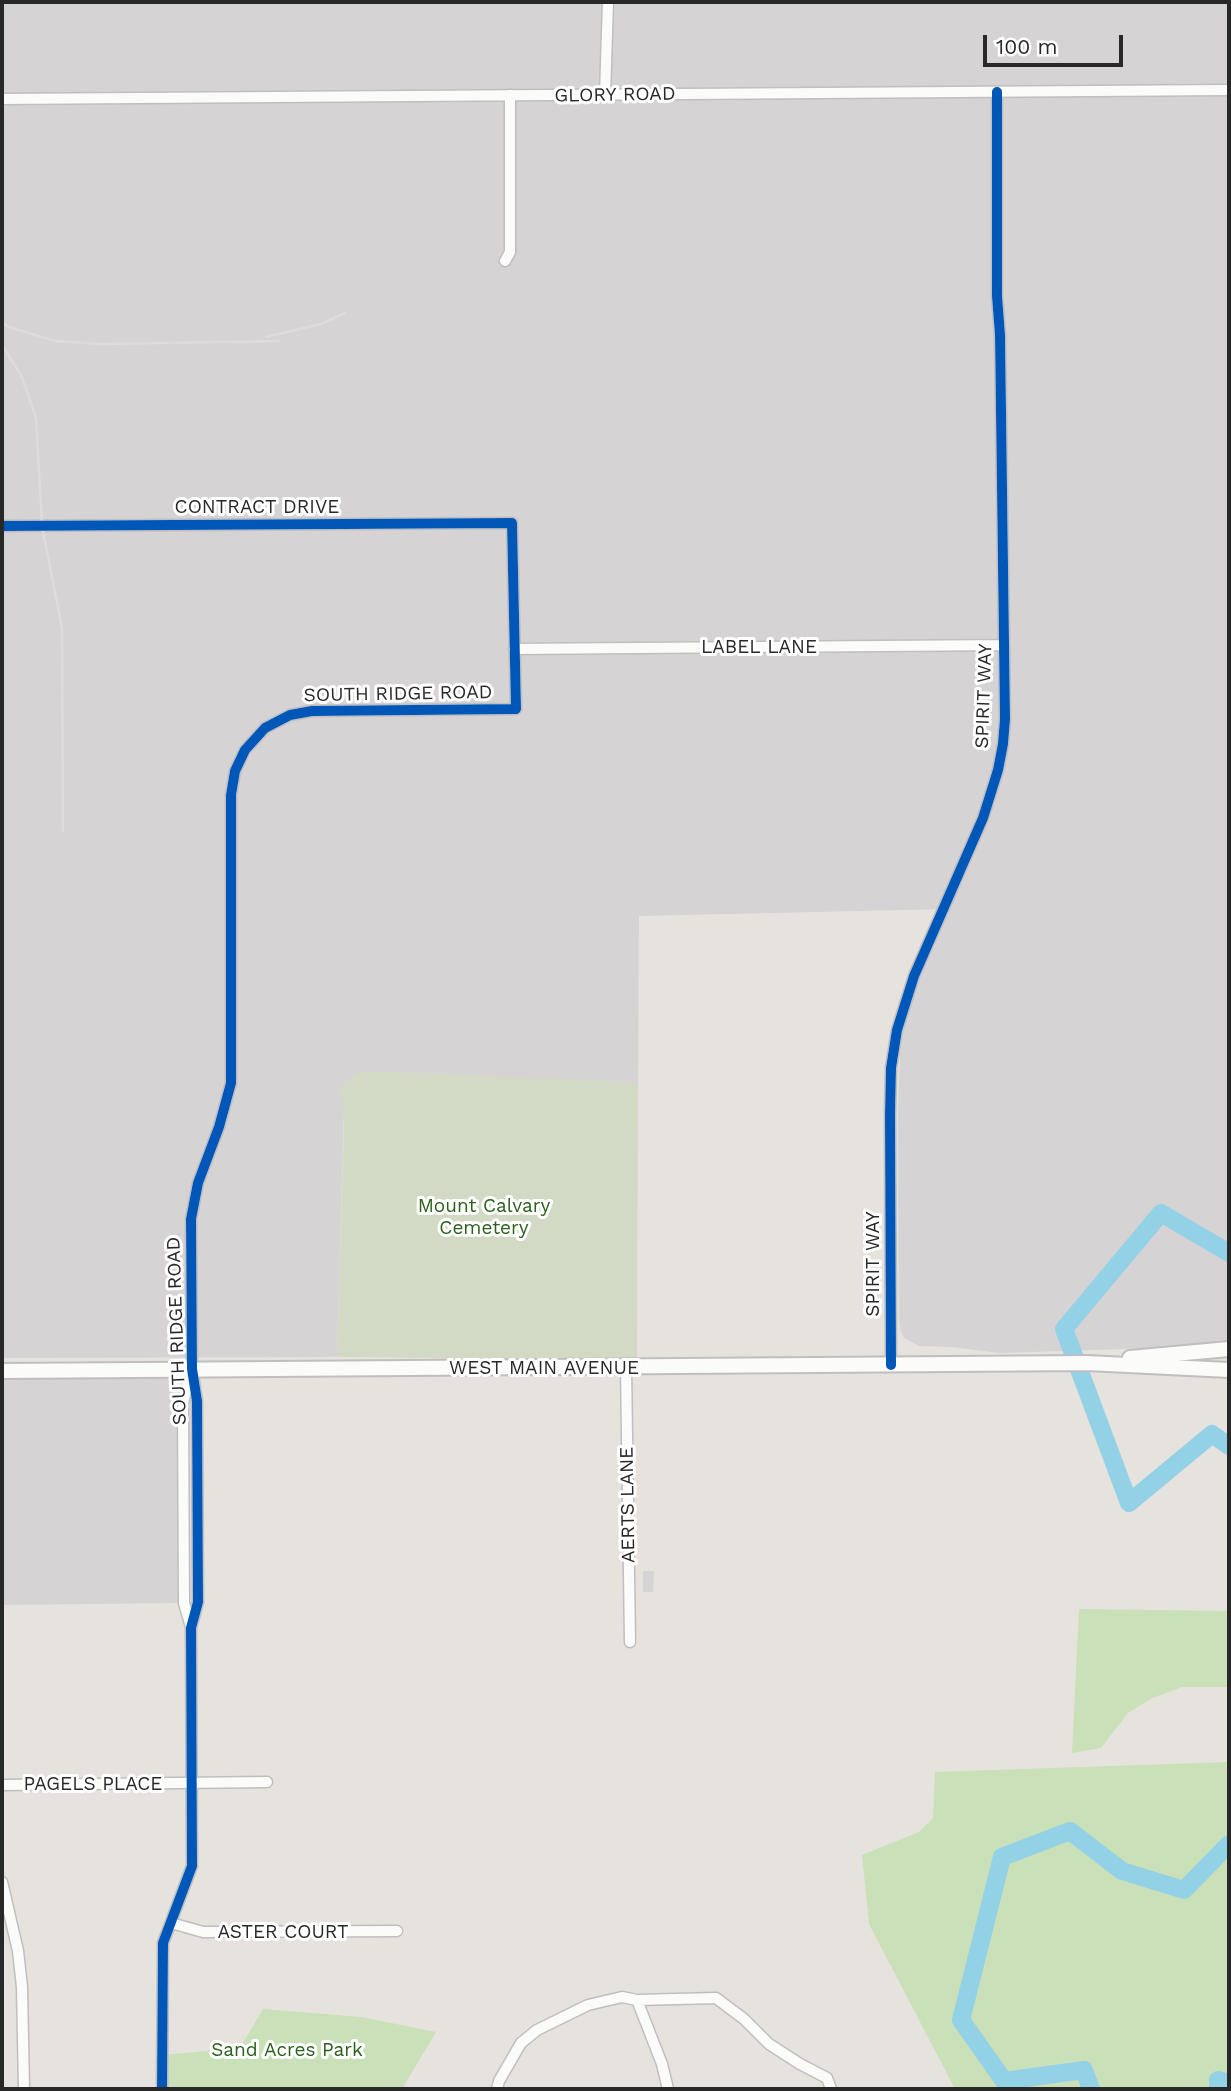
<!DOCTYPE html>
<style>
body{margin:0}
#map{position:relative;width:1231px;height:2091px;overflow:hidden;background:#e6e2de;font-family:"Work Sans",sans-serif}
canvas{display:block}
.frame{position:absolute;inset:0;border:4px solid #282828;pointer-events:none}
.scale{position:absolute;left:983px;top:35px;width:140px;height:32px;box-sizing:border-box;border:4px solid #282828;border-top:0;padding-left:9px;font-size:21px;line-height:24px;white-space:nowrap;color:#282828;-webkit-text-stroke:5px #fff;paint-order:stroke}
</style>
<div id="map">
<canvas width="1231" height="2091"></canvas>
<div class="frame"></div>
<div class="scale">100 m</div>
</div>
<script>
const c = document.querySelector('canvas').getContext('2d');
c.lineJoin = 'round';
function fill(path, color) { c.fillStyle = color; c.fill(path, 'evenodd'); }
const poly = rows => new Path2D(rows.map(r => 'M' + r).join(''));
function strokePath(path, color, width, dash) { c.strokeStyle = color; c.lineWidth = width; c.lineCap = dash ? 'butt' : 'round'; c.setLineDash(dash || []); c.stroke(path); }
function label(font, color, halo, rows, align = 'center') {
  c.font = font + ' "Work Sans",sans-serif'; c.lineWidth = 6; c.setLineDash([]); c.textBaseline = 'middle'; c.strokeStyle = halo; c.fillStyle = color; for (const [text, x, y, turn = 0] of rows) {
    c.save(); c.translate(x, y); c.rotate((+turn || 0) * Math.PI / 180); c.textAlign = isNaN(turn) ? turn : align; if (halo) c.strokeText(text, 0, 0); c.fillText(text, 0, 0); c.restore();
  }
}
const industrial = poly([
 [2,2,1229,2,1229,1344,1157,1348,999,1353,952,1347,919,1346,904,1338,901,1332,899,1321,898,1116,900,1055,903,1031,915,991,949,909,639,916,638,1082,350,1081,344,1108,337,1357,2,1358],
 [165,1378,173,1381,179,1394,179,1603,2,1605,2,1379],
 [643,1571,654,1571,653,1592,643,1592]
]);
const green = poly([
 [1079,1609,1229,1611,1229,1687,1182,1687,1152,1698,1128,1713,1101,1748,1072,1753],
 [1229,1762,1229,2089,955,2089,869,1924,862,1855,919,1832,933,1818,935,1772],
 [263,2009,361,2017,436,2032,402,2089,163,2089,162,2055,240,2048]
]);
const cemetery = poly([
 [362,1071,638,1082,637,1360,337,1357,344,1124,344,1107,339,1088]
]);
const river = poly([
 [1229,1253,1161,1213,1064,1329,1129,1503,1212,1434,1229,1446],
 [1091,2089,1084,2070,1004,2081,961,2020,1002,1857,1070,1831,1122,1871,1184,1890,1229,1844],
 [1218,2089,1218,2080,1229,2083]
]);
const minor = poly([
 [605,95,608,2],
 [2,99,1229,90],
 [505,261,510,252,510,95],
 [2,526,512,523,516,709,312,711,290,715,265,728,245,750,235,771,231,795,231,1083,219,1127,198,1183,191,1219,192,1369,197,1401,198,1602,191,1628,192,1866,163,1943,162,2089],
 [514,649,1004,645],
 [891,1365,890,1115,891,1068,897,1030,914,976,983,818,998,770,1003,744,1005,719,1000,335,997,296,997,92],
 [626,1367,630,1642],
 [190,1375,183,1403,184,1603,191,1627],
 [2,1785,267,1782],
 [2,1882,18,1951,22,1987,24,2089],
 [171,1923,203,1932,397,1931],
 [637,2000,662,2064,668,2089],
 [497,2089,499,2081,521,2043,537,2030,588,2005,622,1997,637,2000,716,1998,744,2019,769,2044,800,2064,827,2078,831,2089]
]);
const secondary = poly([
 [1130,1358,1229,1349],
 [2,1371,1087,1363,1229,1370]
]);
const rail = poly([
 [2,322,9,327,55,341,102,344,279,341],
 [266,337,321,324,345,313],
 [2,345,21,375,36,418,42,526,62,628,63,831]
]);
const cycleway = poly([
 [2,526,512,523,516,709,312,711,290,715,265,728,245,750,235,771,231,795,231,1083,219,1127,198,1183,191,1219,192,1369,197,1401,198,1602,191,1628,192,1866,163,1943,162,2089],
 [891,1365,890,1115,891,1068,897,1030,914,976,983,818,998,770,1003,744,1005,719,1000,335,997,296,997,92]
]);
const streetNames = [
 ["GLORY ROAD",615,95,-1],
 ["CONTRACT DRIVE",257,507],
 ["LABEL LANE",759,647],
 ["SOUTH RIDGE ROAD",398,694,-1],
 ["SPIRIT WAY",984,696,-88],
 ["SPIRIT WAY",873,1264,-90],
 ["SOUTH RIDGE ROAD",177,1331,-92],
 ["WEST MAIN AVENUE",544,1368],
 ["AERTS LANE",628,1505,-91],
 ["PAGELS PLACE",93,1784],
 ["ASTER COURT",283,1932]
];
const parkNames = [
 ["Mount Calvary",484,1206],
 ["Cemetery",484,1228],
 ["Sand Acres Park",287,2050]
];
fill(industrial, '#d6d3d5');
fill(green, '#c9e0b8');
fill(cemetery, '#d2dac6');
strokePath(river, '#93d1e6', 18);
strokePath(minor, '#c0bebf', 13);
strokePath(secondary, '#c0bebf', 18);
strokePath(minor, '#fbfbfa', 10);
strokePath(secondary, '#fbfbfa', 14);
strokePath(rail, '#dddcdd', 2.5);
strokePath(cycleway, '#0057b8', 10);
label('19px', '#282828', '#fff', streetNames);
label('19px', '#2b611c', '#fff', parkNames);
</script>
